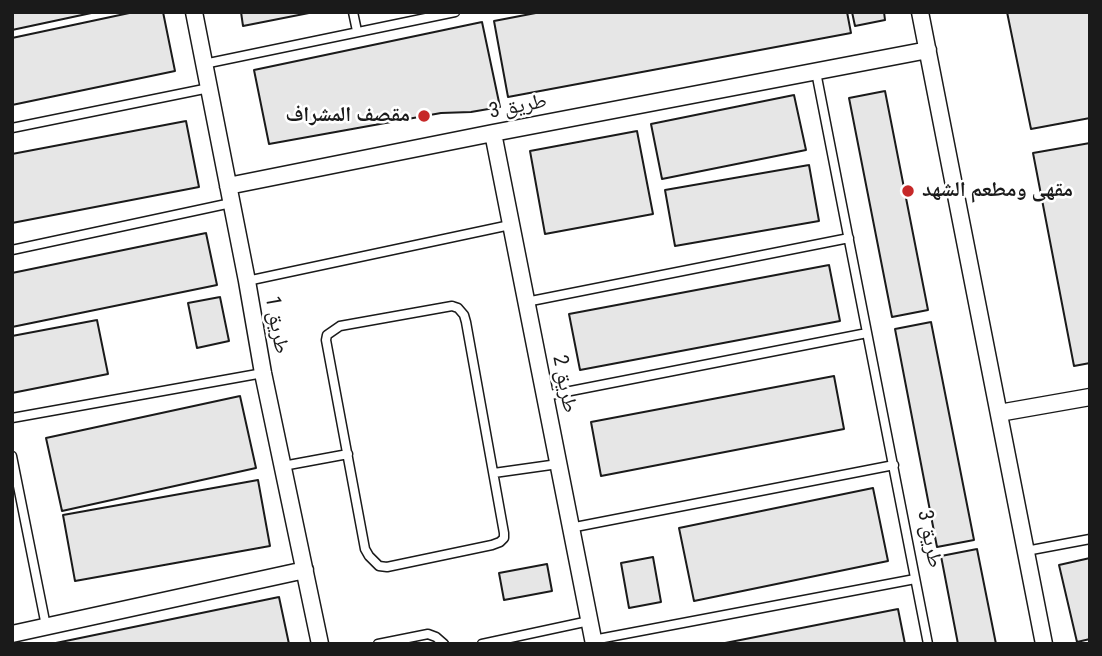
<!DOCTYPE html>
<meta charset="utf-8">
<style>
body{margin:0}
#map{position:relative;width:1102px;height:656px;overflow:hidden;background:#fff;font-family:"Roboto Condensed",sans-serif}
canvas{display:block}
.frame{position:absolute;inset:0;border:14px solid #1a1a1a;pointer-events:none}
</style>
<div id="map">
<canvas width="1102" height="656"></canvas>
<div class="frame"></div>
</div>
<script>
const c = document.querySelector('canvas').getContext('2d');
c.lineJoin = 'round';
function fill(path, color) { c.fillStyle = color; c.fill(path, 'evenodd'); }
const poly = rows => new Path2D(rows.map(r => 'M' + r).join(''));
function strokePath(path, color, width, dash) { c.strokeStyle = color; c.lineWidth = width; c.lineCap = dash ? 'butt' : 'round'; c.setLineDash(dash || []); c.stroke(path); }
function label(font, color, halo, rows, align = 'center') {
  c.font = font + ' "Roboto Condensed","Noto Naskh Arabic",sans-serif'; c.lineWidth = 5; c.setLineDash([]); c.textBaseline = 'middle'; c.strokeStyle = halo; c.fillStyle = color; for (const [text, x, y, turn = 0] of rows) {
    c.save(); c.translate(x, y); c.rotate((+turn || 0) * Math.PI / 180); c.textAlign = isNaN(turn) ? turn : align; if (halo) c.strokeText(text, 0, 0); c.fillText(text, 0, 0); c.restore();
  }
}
const building = poly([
 [12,12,96,12,12,30,12,12],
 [134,12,163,12,175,71,12,105,12,38,134,12],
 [241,12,314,12,243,26,241,12],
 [541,12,847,12,851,33,508,97,494,21,541,12],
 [852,12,884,12,885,20,855,26,852,12],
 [1007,12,1090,12,1090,118,1031,129,1007,12],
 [482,22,500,107,471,112,441,113,269,144,254,70,482,22],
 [885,91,928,310,892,317,849,98,885,91],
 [794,95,806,150,662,179,651,124,794,95],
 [186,121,199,187,12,223,12,154,186,121],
 [637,131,653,214,545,234,530,151,637,131],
 [1090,143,1090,363,1074,366,1033,153,1090,143],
 [809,165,819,221,675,246,665,190,809,165],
 [206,233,217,285,12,327,12,273,206,233],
 [829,265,840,321,580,370,569,314,829,265],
 [220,297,229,341,197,348,188,303,220,297],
 [97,320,108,374,12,393,12,336,97,320],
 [931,322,974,540,937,547,895,329,931,322],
 [834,376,844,429,601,476,591,422,834,376],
 [240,396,256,468,62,511,46,438,240,396],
 [258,480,270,546,75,581,63,515,258,480],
 [873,488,888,561,694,601,679,528,873,488],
 [977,549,996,644,958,644,941,556,977,549],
 [653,557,661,602,629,608,621,563,653,557],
 [1090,558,1090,639,1077,642,1059,565,1090,558],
 [547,564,552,591,504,600,499,573,547,564],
 [279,597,289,644,51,644,279,597],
 [898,609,905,644,720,644,898,609]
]);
const lane = poly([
 [353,12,357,31],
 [204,64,455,12],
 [816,72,928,644],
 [12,128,209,88],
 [12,250,231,203],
 [247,281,510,225],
 [526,302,849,238],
 [452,306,458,308,464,315,466,322,504,533,504,538,500,542,492,545,387,567,379,566,369,556,365,549,326,340,327,335,340,326,452,306],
 [545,396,867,333],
 [12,418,263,373],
 [12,456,46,626],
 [283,466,348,454],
 [494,473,558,464],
 [570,528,894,465],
 [1026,551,1090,539],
 [593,640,915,579],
 [378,644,428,634,436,637,444,644],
 [482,644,589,621]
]);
const street = poly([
 [194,12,247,281,263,373,320,644],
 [920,12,1044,644],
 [493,133,594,644],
 [228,186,493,133,928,50],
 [999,413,1090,397],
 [12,634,305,570]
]);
const markers = [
 [424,116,7,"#c62828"],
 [908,191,7,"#c62828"]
];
const streetNames = [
 ["طريق 3",518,107,-11],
 ["طريق 1",276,325,80],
 ["طريق 2",564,384,79],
 ["طريق 3",929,539,79]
];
const poiNames = [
 ["مقصف المشراف",410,116],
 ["مقهى ومطعم الشهد",922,191,"left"]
];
fill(building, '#e6e6e6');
strokePath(building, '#1a1a1a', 2);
strokePath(lane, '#1a1a1a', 11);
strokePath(street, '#1a1a1a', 19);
strokePath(lane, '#fff', 8);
strokePath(street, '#fff', 16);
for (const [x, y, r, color] of markers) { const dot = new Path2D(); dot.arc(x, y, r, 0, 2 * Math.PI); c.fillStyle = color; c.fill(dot); strokePath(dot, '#fff', 2.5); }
label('21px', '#1a1a1a', '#fff', streetNames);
label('bold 21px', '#1a1a1a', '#fff', poiNames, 'right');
</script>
